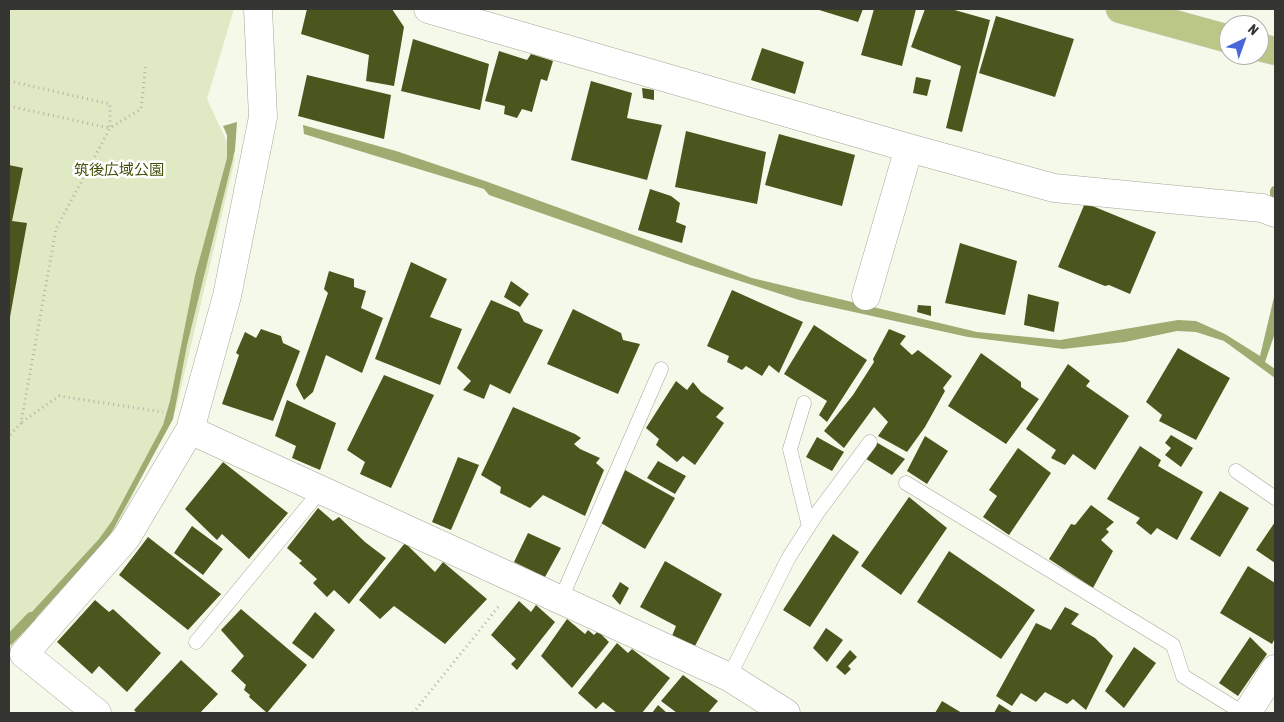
<!DOCTYPE html>
<meta charset="utf-8">
<style>
body{margin:0}
#map{position:relative;width:1284px;height:722px;overflow:hidden;background:#f5f9ea;font-family:"Asap Condensed",sans-serif}
canvas{display:block}
.frame{position:absolute;inset:0;border:10px solid #353631;pointer-events:none}
.north{position:absolute;left:1219px;top:15px;width:50px;height:50px;box-sizing:border-box;background:#fff;border:1px solid #aeafad;border-radius:50%;rotate:42deg;font-size:14px;font-weight:700;line-height:20px;text-align:center;color:#353631}
.north::after{content:'';display:block;margin:auto;width:18px;height:22px;background:#4966da;clip-path:polygon(50% 0,100% 100%,50% 72%,0 100%)}
</style>
<div id="map">
<canvas width="1284" height="722"></canvas>
<div class="frame"></div>
<div class="north">N</div>
</div>
<script>
const c = document.querySelector('canvas').getContext('2d');
c.lineJoin = 'round';
function fill(path, color) { c.fillStyle = color; c.fill(path, 'evenodd'); }
const poly = rows => new Path2D(rows.map(r => 'M' + r).join(''));
function strokePath(path, color, width, dash) { c.strokeStyle = color; c.lineWidth = width; c.lineCap = dash ? 'butt' : 'round'; c.setLineDash(dash || []); c.stroke(path); }
function label(font, color, halo, rows, align = 'center') {
  c.font = font + ' "Asap Condensed","Noto Sans JP",sans-serif'; c.lineWidth = 5; c.setLineDash([]); c.textBaseline = 'middle'; c.strokeStyle = halo; c.fillStyle = color; for (const [text, x, y, turn = 0] of rows) {
    c.save(); c.translate(x, y); c.rotate((+turn || 0) * Math.PI / 180); c.textAlign = isNaN(turn) ? turn : align; if (halo) c.strokeText(text, 0, 0); c.fillText(text, 0, 0); c.restore();
  }
}
const green = poly([
 [9,9,234,9,207,99,235,159,176,409,111,539,20,643,9,652]
]);
const water = poly([
 [237,122,235,150,187,345,173,419,109,537,25,630,19,626,99,539,112,521,163,425,170,401,195,276,227,158,227,135,223,126],
 [303,125,396,151,485,181,752,278,977,332,1060,340,1178,320,1196,321,1225,334,1260,356,1275,293,1275,333,1265,362,1275,369,1275,378,1224,341,1196,332,1177,331,1125,342,1063,349,968,337,799,300,690,265,489,195,484,189,304,134]
]);
const stream = poly([
 [1275,191,1275,194],
 [9,640,31,617]
]);
const building = poly([
 [307,9,392,9,404,27,394,86,366,81,369,55,301,34],
 [816,9,863,9,858,22],
 [874,9,916,9,902,66,861,55],
 [925,9,951,9,990,20,962,132,946,128,961,66,911,47],
 [996,16,1074,39,1055,97,979,73],
 [413,39,489,64,480,110,401,91],
 [762,48,804,62,795,94,751,80],
 [499,51,527,60,531,54,553,61,547,81,541,79,532,112,522,109,517,118,504,114,505,106,485,101],
 [307,75,391,95,384,139,298,116],
 [916,77,931,80,927,96,913,93],
 [591,81,632,93,627,118,662,125,647,180,571,160],
 [642,88,654,90,654,100,643,98],
 [686,131,766,152,757,204,675,187],
 [779,134,855,155,842,206,765,185],
 [9,165,23,168,12,221,27,223,10,317],
 [650,189,671,196,680,203,676,222,686,226,682,243,638,230],
 [1085,203,1156,232,1130,294,1109,285,1105,286,1058,267],
 [960,243,1017,261,1005,315,945,303],
 [411,262,447,279,430,317,462,329,440,385,375,359],
 [329,271,354,279,354,287,366,291,361,308,383,318,362,373,326,355,313,392,304,400,296,385,328,293,324,289],
 [511,281,529,294,520,307,504,297],
 [732,290,803,322,779,373,769,365,762,376,746,366,742,370,727,362,729,356,707,346],
 [1028,294,1059,302,1054,332,1024,325],
 [491,300,519,312,524,322,543,330,510,394,490,384,484,399,463,390,471,381,457,368],
 [918,305,931,306,931,316,917,312],
 [573,309,621,333,623,340,640,344,618,394,547,364],
 [814,325,867,360,827,422,819,415,827,401,784,374],
 [261,329,281,336,283,343,300,351,273,421,222,404,239,355,236,353,245,332,256,338],
 [889,329,906,336,900,344,912,355,918,350,952,376,943,388,945,391,925,427,907,452,878,436,888,422,874,407,844,448,824,431,853,395,874,362,873,359],
 [1178,348,1230,378,1196,440,1159,421,1162,415,1146,402],
 [981,353,1021,382,1021,387,1039,399,1006,444,948,406],
 [1068,364,1090,381,1086,386,1129,416,1095,470,1073,454,1065,465,1051,458,1056,450,1026,429],
 [384,375,434,395,391,488,360,474,365,462,347,450],
 [676,381,687,390,693,382,701,392,724,408,716,417,724,423,695,465,683,456,677,462,656,445,659,439,646,428],
 [287,400,336,423,320,470,292,458,296,446,275,436],
 [513,407,575,434,581,438,574,444,580,449,600,458,596,463,604,470,585,516,543,495,530,508,500,493,501,487,481,475],
 [1171,435,1193,448,1181,467,1165,455,1171,448,1165,443],
 [925,436,948,451,927,484,907,471],
 [817,437,844,452,832,471,806,457],
 [876,442,905,459,892,475,863,457],
 [1140,446,1161,460,1158,466,1203,492,1177,540,1157,528,1151,535,1136,523,1140,518,1107,499],
 [1018,448,1051,473,1009,535,983,517,997,496,989,490],
 [458,457,479,465,451,530,432,522],
 [658,461,686,476,675,494,647,478],
 [223,462,288,513,249,559,222,534,217,540,185,509],
 [625,470,675,498,645,549,601,523],
 [1220,491,1249,508,1220,557,1190,539],
 [909,497,947,528,901,595,861,566],
 [1091,505,1114,522,1106,529,1109,532,1101,540,1113,551,1093,588,1049,559,1071,524,1075,525],
 [318,508,333,521,339,517,365,542,386,558,349,604,334,590,327,597,313,583,317,579,299,563,302,561,287,548],
 [1275,522,1275,563,1256,550],
 [192,526,223,549,203,575,174,553],
 [528,533,561,548,545,577,514,562],
 [833,534,859,552,810,627,783,610],
 [148,537,221,594,188,630,119,575],
 [405,543,435,572,443,562,487,599,445,644,394,606,380,619,359,600],
 [949,551,1035,610,1001,659,917,602],
 [665,561,722,594,695,646,672,636,676,626,640,607],
 [1248,566,1275,583,1275,638,1272,644,1220,613],
 [620,582,629,588,620,605,612,596],
 [95,600,109,612,113,609,161,653,127,692,99,666,92,674,57,642],
 [519,601,531,612,536,605,555,622,517,670,511,664,516,659,491,635],
 [1065,607,1079,614,1071,624,1095,638,1113,656,1086,710,1073,699,1067,704,1045,692,1036,702,1021,693,1012,706,996,696,1036,623,1051,630],
 [241,609,307,665,267,713,249,697,250,695,244,690,246,685,231,671,244,656,221,630],
 [315,612,335,630,313,659,292,643],
 [567,619,585,634,588,630,594,635,598,631,609,642,572,688,541,656],
 [826,628,843,640,827,662,813,648],
 [1250,637,1267,654,1238,696,1219,683],
 [617,643,628,653,632,649,670,678,642,713,617,713,603,702,596,709,578,693],
 [1134,647,1156,663,1124,708,1105,691],
 [850,650,857,657,848,666,851,669,845,675,836,667],
 [181,660,218,694,200,713,137,713,134,710],
 [683,675,718,701,708,713,677,713,661,701],
 [942,701,962,713,935,713],
 [999,704,1013,713,994,713],
 [658,705,667,713,652,713]
]);
const path = poly([
 [9,81,110,104,110,128,141,109,146,64],
 [9,106,110,128,56,229,21,423,9,436],
 [22,422,59,396,163,412],
 [413,713,499,606]
]);
const lane = poly([
 [804,403,790,449,809,526],
 [1236,471,1275,498],
 [906,483,1173,645,1183,676,1243,713],
 [560,601,661,369],
 [196,642,321,490],
 [729,677,789,557,818,512,870,442]
]);
const street = poly([
 [428,9,909,148,1054,188,1262,208,1275,213],
 [866,296,909,148],
 [190,430,729,677,786,713],
 [97,713,24,654,126,538,190,430,227,296,263,117,258,9],
 [1247,713,1275,669]
]);
const primary = poly([
 [1120,9,1229,39],
 [1259,47,1275,51]
]);
const parkNames = [
 ["筑後広域公園",119,170]
];
fill(green, '#dfe9c4');
fill(water, '#9eab71');
strokePath(stream, '#9eab71', 10);
fill(building, '#4b561e');
strokePath(lane, '#a3a699', 15);
strokePath(street, '#a3a699', 29);
strokePath(primary, '#dbdbda', 29);
strokePath(path, '#b1b4a9', 3, [1, 4]);
strokePath(lane, '#fff', 14);
strokePath(street, '#fff', 28);
strokePath(primary, '#bbc787', 28);
label('15px', '#424e09', '#fff', parkNames);
</script>
